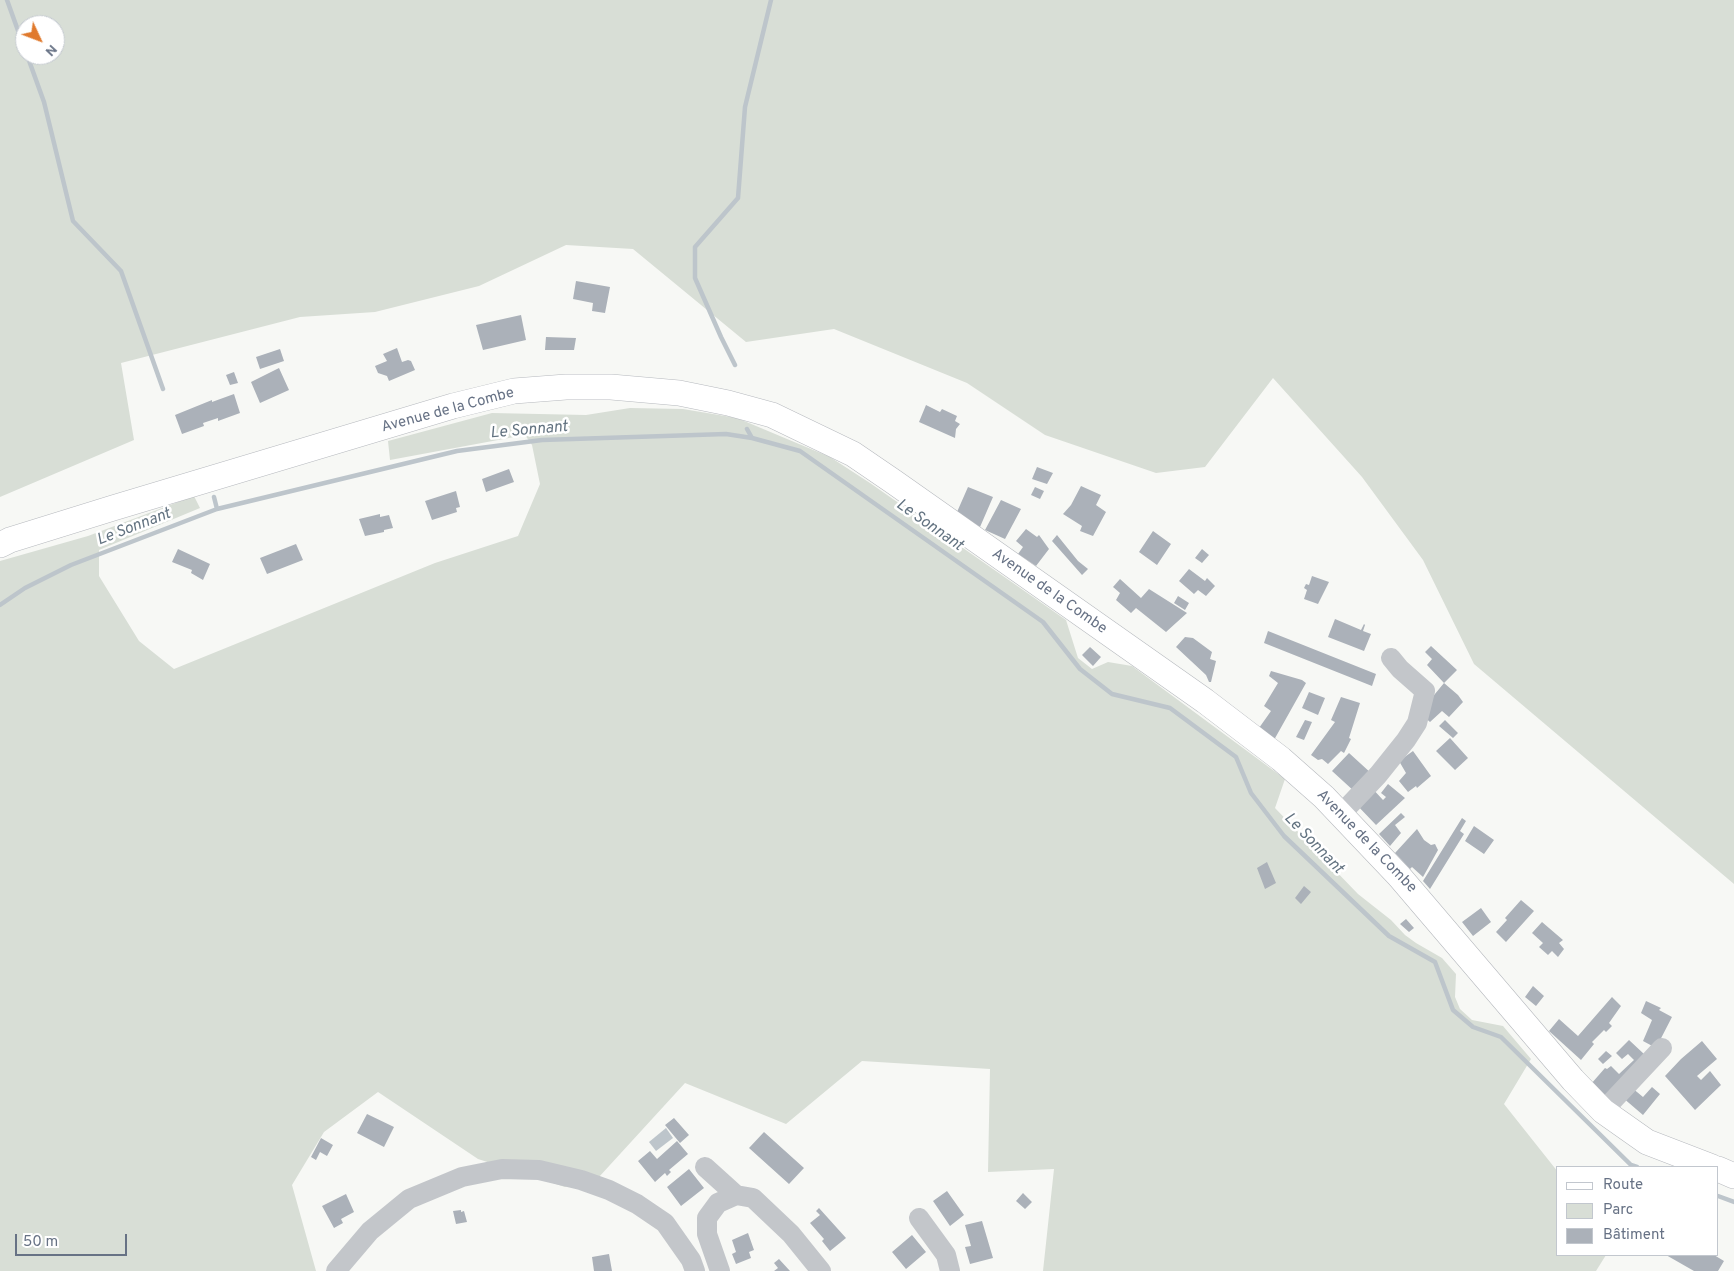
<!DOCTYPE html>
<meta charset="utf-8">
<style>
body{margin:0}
#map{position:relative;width:1734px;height:1271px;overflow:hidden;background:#f7f8f5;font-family:Overpass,sans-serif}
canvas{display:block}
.legend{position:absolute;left:1556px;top:1166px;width:162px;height:90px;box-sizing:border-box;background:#fff;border:1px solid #c2c7ce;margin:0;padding:6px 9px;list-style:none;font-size:15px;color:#677285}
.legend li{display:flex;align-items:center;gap:10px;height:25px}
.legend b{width:25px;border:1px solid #c2c7ce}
.north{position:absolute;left:15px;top:15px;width:50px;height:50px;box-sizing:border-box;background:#fff;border:1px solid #c2c7ce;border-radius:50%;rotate:133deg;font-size:14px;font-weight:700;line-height:20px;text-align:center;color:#677285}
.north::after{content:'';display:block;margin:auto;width:18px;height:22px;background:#e0792c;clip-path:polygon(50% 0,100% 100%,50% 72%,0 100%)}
.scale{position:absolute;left:15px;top:1234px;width:112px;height:22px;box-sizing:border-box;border:2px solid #677285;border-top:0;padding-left:6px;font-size:15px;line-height:18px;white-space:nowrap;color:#677285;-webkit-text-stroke:4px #fff;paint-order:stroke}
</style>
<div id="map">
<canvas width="1734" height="1271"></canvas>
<ul class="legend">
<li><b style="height:6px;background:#fff"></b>Route</li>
<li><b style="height:14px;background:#d8ded6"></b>Parc</li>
<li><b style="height:14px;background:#abb1b9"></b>Bâtiment</li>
</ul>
<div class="north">N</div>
<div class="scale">50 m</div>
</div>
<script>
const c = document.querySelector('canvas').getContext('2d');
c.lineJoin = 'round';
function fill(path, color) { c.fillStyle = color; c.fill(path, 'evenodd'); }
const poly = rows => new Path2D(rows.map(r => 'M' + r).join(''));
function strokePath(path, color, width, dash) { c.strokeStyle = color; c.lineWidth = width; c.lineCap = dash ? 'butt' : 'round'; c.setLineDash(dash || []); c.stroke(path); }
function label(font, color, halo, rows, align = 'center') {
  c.font = font + ' Overpass,sans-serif'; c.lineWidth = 5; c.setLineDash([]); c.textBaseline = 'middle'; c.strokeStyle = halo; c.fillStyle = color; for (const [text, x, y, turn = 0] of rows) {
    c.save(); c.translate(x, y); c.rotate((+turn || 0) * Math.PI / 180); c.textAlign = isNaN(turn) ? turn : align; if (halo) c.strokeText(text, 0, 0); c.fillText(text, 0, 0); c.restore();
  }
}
const green = poly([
 [0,0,1734,0,1734,884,1474,664,1423,560,1362,477,1273,378,1205,467,1156,473,1045,435,967,383,834,329,746,342,633,249,566,245,479,286,375,312,300,317,121,363,134,440,0,497],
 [25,25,55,25,55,55,25,55],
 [630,408,683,409,737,418,830,457,870,483,1066,620,1078,658,1092,669,1108,662,1132,666,1285,779,1275,808,1358,894,1391,920,1405,935,1416,943,1442,958,1456,974,1455,997,1460,1009,1472,1020,1503,1026,1531,1059,1504,1104,1558,1172,1558,1255,1606,1255,1596,1271,1043,1271,1054,1169,988,1172,990,1069,862,1061,786,1124,685,1083,599,1177,565,1187,478,1159,378,1092,324,1132,292,1185,316,1271,0,1271,0,561,88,536,194,496,200,508,99,550,99,576,139,641,174,669,435,563,518,536,540,484,532,445,525,435,390,460,388,441,492,413,586,415]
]);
const water = poly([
 [666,1128,673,1138,656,1151,649,1142]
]);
const stream = poly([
 [7,0,25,50],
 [27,55,44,102,73,221,121,271,163,389],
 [735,365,721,337,695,278,695,247,738,198,745,107,771,0],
 [747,429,752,438],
 [214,497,217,509],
 [0,605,25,588,71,565,217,509,457,451,542,440,726,434,752,438,800,451,1043,622,1080,669,1112,694,1170,708,1236,757,1251,793,1284,836,1389,936,1435,962,1453,1010,1473,1027,1501,1037,1631,1165,1637,1167],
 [1718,1196,1734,1202]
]);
const building = poly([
 [576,281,610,287,605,313,592,311,593,303,573,299],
 [521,315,526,340,483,350,476,325],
 [546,337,576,338,574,350,545,350],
 [397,348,402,362,408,360,411,361,415,370,389,381,387,376,378,373,375,366,387,361,383,354],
 [280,349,284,361,260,369,256,357],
 [279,368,289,390,260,403,251,382],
 [234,372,238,383,230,385,226,375],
 [234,394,240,413,218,421,218,418,203,423,204,426,182,434,175,415,212,400,212,402],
 [926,405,940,412,942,409,957,416,955,421,960,424,956,429,955,438,919,422],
 [1037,467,1053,473,1047,484,1032,479],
 [509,469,514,482,486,492,482,479],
 [1081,486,1101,495,1096,505,1106,512,1093,536,1080,531,1082,526,1063,514,1071,505],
 [968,487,993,497,980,527,957,512],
 [1035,487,1044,491,1040,499,1031,495],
 [456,491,460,507,456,508,457,512,432,520,425,501],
 [1001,500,1021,509,1005,539,985,530],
 [380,514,380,517,389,515,393,528,384,530,384,532,365,536,359,519],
 [1026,529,1037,537,1039,535,1049,549,1036,566,1018,554,1023,547,1016,541],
 [1153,531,1171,544,1157,565,1139,552],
 [1057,535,1078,561,1088,569,1082,575,1052,541],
 [296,544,303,560,267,574,260,558],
 [178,549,210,564,203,580,191,573,192,570,172,562],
 [1202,549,1209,555,1202,563,1195,558],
 [1189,569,1205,581,1207,578,1215,586,1206,596,1198,590,1194,594,1179,581],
 [1312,576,1329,582,1318,604,1304,599,1307,590,1304,588,1306,584,1309,585],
 [1120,579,1141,598,1149,589,1187,613,1166,632,1136,608,1131,613,1116,600,1120,593,1113,587],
 [1178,596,1189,603,1185,610,1174,603],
 [1335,619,1361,630,1364,624,1365,625,1363,631,1371,634,1364,651,1328,637],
 [1268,631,1376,674,1372,686,1264,643],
 [1185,637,1193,638,1212,652,1210,659,1216,661,1211,682,1209,682,1206,675,1176,647],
 [1431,646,1457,670,1444,683,1427,665,1432,659,1425,652],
 [1090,647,1101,657,1093,666,1082,655],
 [1271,671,1302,680,1306,683,1274,740,1259,728,1271,711,1264,706,1278,683,1269,676],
 [1444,683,1458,695,1463,702,1449,717,1442,711,1430,722,1422,715,1430,700],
 [1309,692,1325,698,1318,715,1302,708],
 [1341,697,1360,703,1349,738,1351,739,1344,753,1341,751,1328,764,1322,759,1318,760,1311,755,1335,722,1331,720],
 [1305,720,1312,722,1304,740,1296,737],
 [1445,720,1458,733,1453,738,1439,726],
 [1450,738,1468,758,1455,770,1436,751],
 [1413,751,1431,776,1417,788,1416,786,1408,792,1399,781,1406,773,1399,761],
 [1349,753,1372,774,1355,792,1332,771],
 [1388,784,1405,798,1376,825,1355,803,1371,787,1383,800,1386,797,1381,793],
 [1401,813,1405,817,1395,825,1401,833,1390,846,1379,834],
 [1462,818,1466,821,1460,831,1464,834,1430,889,1423,881],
 [1474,826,1494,840,1484,854,1465,841],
 [1417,829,1424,840,1431,845,1435,844,1438,850,1423,877,1412,867,1410,869,1395,853],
 [1267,862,1276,883,1265,889,1257,868],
 [1304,886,1311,892,1301,904,1295,898],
 [1521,900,1534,911,1506,942,1496,932,1507,920,1505,918],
 [1481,908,1491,922,1473,936,1462,922],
 [1406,919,1414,928,1409,932,1400,924],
 [1542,922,1563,940,1559,943,1564,949,1558,957,1552,951,1548,955,1539,947,1543,943,1532,933],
 [1533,986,1544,996,1536,1006,1525,997],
 [1612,997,1621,1006,1609,1023,1612,1026,1606,1032,1604,1030,1592,1042,1594,1044,1581,1060,1549,1031,1559,1019,1578,1036],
 [1646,1001,1661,1008,1659,1010,1672,1017,1656,1048,1643,1041,1652,1020,1641,1013],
 [1629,1040,1644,1054,1607,1100,1591,1084,1605,1068,1607,1069,1611,1066,1619,1074,1634,1060,1628,1054,1622,1059,1616,1053],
 [1702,1041,1717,1059,1697,1076,1701,1080,1710,1071,1721,1085,1695,1110,1665,1076,1681,1059],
 [1606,1051,1612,1056,1603,1064,1598,1059],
 [1631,1087,1643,1097,1652,1087,1660,1094,1643,1115,1622,1097],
 [367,1114,394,1127,384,1147,357,1133],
 [674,1118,689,1135,680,1143,665,1125],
 [764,1132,804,1168,789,1184,749,1148],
 [321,1138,333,1145,327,1156,320,1152,316,1160,311,1157],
 [677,1141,688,1154,669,1170,671,1172,667,1176,665,1173,655,1182,638,1161,650,1151,657,1159],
 [689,1169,704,1188,681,1206,667,1187],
 [947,1191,964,1215,950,1226,933,1201],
 [1023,1193,1032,1202,1025,1209,1016,1201],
 [346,1194,354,1212,341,1219,343,1223,334,1228,322,1206],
 [819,1208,846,1238,830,1251,822,1241,824,1239,810,1223,820,1215,816,1211],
 [461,1210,461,1212,464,1211,467,1222,456,1224,453,1211],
 [982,1221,993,1258,970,1264,965,1247,971,1246,965,1225],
 [748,1233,754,1250,749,1252,751,1258,736,1264,732,1254,736,1252,732,1240],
 [912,1235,926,1252,906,1269,892,1252],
 [609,1254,612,1271,594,1271,592,1257],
 [1666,1255,1714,1255,1724,1261,1718,1271,1694,1271],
 [779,1259,790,1271,774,1271,778,1268,774,1263]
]);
const minor = poly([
 [1341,814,1378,775,1406,740,1417,723,1425,691,1400,669,1391,658],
 [1603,1111,1662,1048],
 [705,1167,736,1195],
 [919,1218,946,1255,950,1271],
 [336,1271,370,1231,409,1199,462,1177,502,1169,539,1170,581,1180,609,1190,637,1204,665,1223,691,1260,695,1271],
 [720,1271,707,1234,707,1218,718,1203,736,1195,753,1198,791,1234,821,1271]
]);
const major = poly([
 [0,545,10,540,113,508,453,406,514,391,566,387,611,387,679,393,728,403,772,415,853,454,894,482,1205,701,1281,759,1324,797,1399,876,1573,1080,1603,1111,1647,1142,1712,1167],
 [1718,1169,1734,1176]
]);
const streetNames = [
 ["Avenue de la Combe",448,411,-15],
 ["Avenue de la Combe",1049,592,35],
 ["Avenue de la Combe",1366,842,46]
];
const waterNames = [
 ["Le Sonnant",529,431,-5],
 ["Le Sonnant",929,526,35],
 ["Le Sonnant",134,528,-21],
 ["Le Sonnant",1313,844,46]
];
fill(green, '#d8ded6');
fill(water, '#bdc5cb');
strokePath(stream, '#bdc5cb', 4.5);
fill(building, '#abb1b9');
strokePath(major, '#b6b9be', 26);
strokePath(minor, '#c3c6ca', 20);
strokePath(major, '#fff', 25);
label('15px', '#677285', '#fff', streetNames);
label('italic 16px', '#637381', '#fff', waterNames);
</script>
